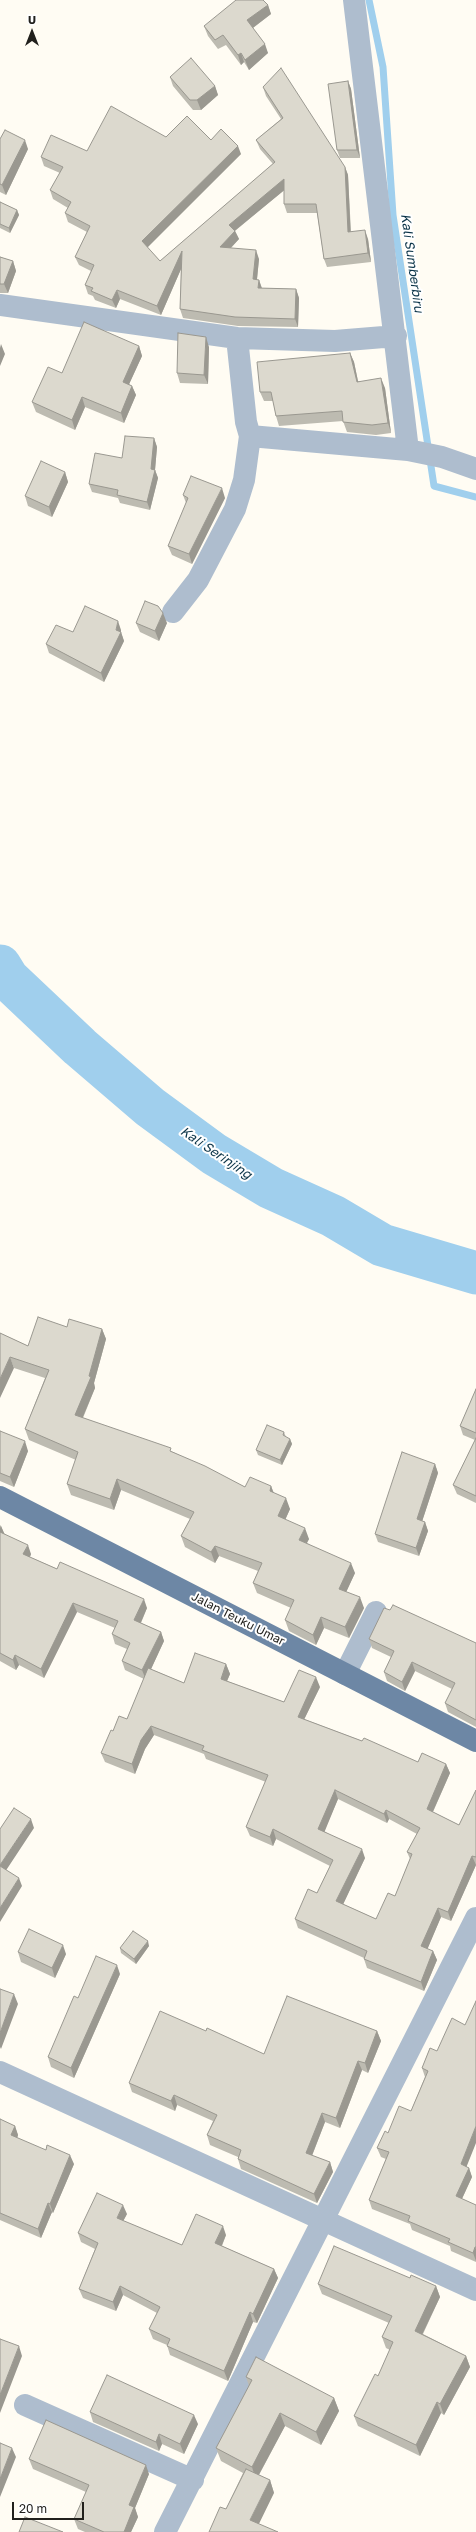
<!DOCTYPE html>
<style>
body{margin:0}
#map{position:relative;width:476px;height:2532px;overflow:hidden;background:#fffcf3;font-family:"Golos Text",sans-serif}
canvas{display:block}
.north{position:absolute;left:12px;top:12px;width:40px;height:40px;-webkit-text-stroke:3px #fff;paint-order:stroke;rotate:0deg;font-size:11px;font-weight:700;line-height:16px;text-align:center;color:#21201c}
.north::after{content:'';display:block;margin:auto;width:14px;height:18px;background:#21201c;clip-path:polygon(50% 0,100% 100%,50% 72%,0 100%)}
.scale{position:absolute;left:12px;top:2502px;width:72px;height:18px;box-sizing:border-box;border:2px solid #21201c;border-top:0;padding-left:5px;font-size:12px;line-height:14px;white-space:nowrap;color:#21201c;-webkit-text-stroke:3px #fff;paint-order:stroke}
</style>
<div id="map">
<canvas width="476" height="2532"></canvas>
<div class="north">U</div>
<div class="scale">20 m</div>
</div>
<script>
const c = document.querySelector('canvas').getContext('2d');
c.lineJoin = 'round';
const poly = rows => new Path2D(rows.map(r => 'M' + r).join(''));
function strokePath(path, color, width, dash) { c.strokeStyle = color; c.lineWidth = width; c.lineCap = dash ? 'butt' : 'round'; c.setLineDash(dash || []); c.stroke(path); }
function fill(path, color) { c.fillStyle = color; c.fill(path, 'evenodd'); }
function label(font, color, halo, rows, align = 'center') {
  c.font = font + ' "Golos Text",sans-serif'; c.lineWidth = 4; c.setLineDash([]); c.textBaseline = 'middle'; c.strokeStyle = halo; c.fillStyle = color; for (const [text, x, y, turn = 0] of rows) {
    c.save(); c.translate(x, y); c.rotate((+turn || 0) * Math.PI / 180); c.textAlign = isNaN(turn) ? turn : align; if (halo) c.strokeText(text, 0, 0); c.fillText(text, 0, 0); c.restore();
  }
}
const stream = poly([
 [369,0,383,67,393,215,434,486,476,497]
]);
const river = poly([
 [0,966,8,979,80,1047,150,1107,214,1154,271,1188,333,1216,382,1245,476,1273]
]);
const minor = poly([
 [354,0,408,450],
 [0,305,237,338,335,341,396,336],
 [237,338,246,422,250,436,408,450,442,457,476,469],
 [173,612,198,580,235,509,244,480,250,436],
 [345,1674,376,1612],
 [0,2072,476,2290],
 [25,2405,193,2480],
 [165,2532,476,1918]
]);
const major = poly([
 [0,1497,476,1741]
]);
const wall = poly([
 [268,5,271,14,253,28,268,53,249,70,244,62,241,65,226,45,218,49,208,36,204,26],
 [170,77,215,86,218,95,201,110,193,110,173,86],
 [348,81,351,89,360,158,340,158,337,150],
 [263,87,345,167,348,175,351,232,368,239,371,262,327,267,324,259,317,213,287,213,284,204,284,190,235,231,239,239,231,248,259,259,257,280,259,280,262,288,296,289,299,298,298,327,238,326,183,318,180,309,181,269,161,315,120,299,116,308,95,300,93,296,88,294,85,285,91,271,79,265,75,257,87,232,68,222,65,213,68,208,53,199,50,190,60,173,44,166,41,157,87,151,166,137,211,140,241,154,147,247,160,261,273,164,260,149,256,140,281,119,266,96],
 [0,139,28,149,6,195,0,192],
 [0,202,17,210,19,215,10,233,0,228],
 [0,257,13,261,16,271,8,293,0,293],
 [139,346,142,356,129,384,132,386,136,395,124,423,85,407,75,430,36,412,32,402,62,373],
 [209,347,208,384,180,383,177,373],
 [350,353,354,362,358,381,385,388,391,433,376,435,347,432,343,421,279,426,276,416,273,401,264,401,260,392],
 [154,438,157,447,155,470,158,478,150,510,120,503,118,498,92,492,89,484,122,458],
 [65,472,68,482,52,517,28,506,25,496],
 [183,495,225,498,192,564,172,555,168,546,186,503],
 [136,623,167,623,159,641,140,632],
 [121,630,121,632,124,641,104,682,49,653,46,644,73,632],
 [67,1327,102,1329,106,1339,94,1383,95,1388,83,1418,173,1452,245,1487,271,1486,274,1493,290,1509,285,1520,309,1539,307,1543,355,1573,346,1592,364,1608,349,1638,324,1628,316,1645,289,1631,285,1620,291,1608,257,1593,253,1583,258,1571,219,1556,215,1563,185,1547,181,1536,190,1519,121,1490,114,1510,71,1495,67,1484,76,1460,29,1440,25,1429,45,1378,14,1368,0,1333,28,1346],
 [476,1389,476,1503,457,1494,453,1485,475,1440,463,1435,460,1426],
 [0,1431,28,1451,14,1487,0,1481],
 [284,1432,286,1437,290,1439,292,1444,282,1465,258,1455,256,1450],
 [435,1464,438,1473,422,1521,425,1522,428,1531,419,1556,378,1542,375,1534],
 [0,1525,1,1526,4,1534,31,1554,30,1557,147,1608,141,1623,161,1632,164,1641,151,1669,184,1683,226,1664,230,1674,227,1681,284,1702,320,1687,304,1719,418,1762,446,1764,450,1773,433,1812,459,1825,476,1790,476,1865,451,1921,441,1917,427,1949,433,1951,437,1960,424,1991,367,1968,364,1959,364,1958,298,1928,295,1919,317,1893,330,1866,276,1839,273,1846,250,1836,246,1827,266,1782,206,1759,204,1754,154,1735,145,1749,135,1774,105,1762,101,1753,113,1731,127,1719,144,1679,125,1670,122,1661,127,1649,115,1644,112,1634,115,1628,77,1612,44,1678,19,1665,16,1670,0,1661],
 [338,1799,387,1823,389,1819,417,1834,407,1852,410,1859,395,1896,376,1919,343,1904,365,1858,324,1831],
 [369,1639,476,1643,476,1727,448,1712,445,1703,452,1689,415,1671,405,1691,387,1681,384,1672,391,1657,372,1648],
 [149,1946,136,1964,121,1953,120,1948],
 [18,1952,66,1954,55,1978,21,1962],
 [120,1974,74,2078,51,2067,48,2057],
 [377,2031,381,2041,368,2073,362,2070,340,2128,325,2122,312,2156,330,2162,333,2172,317,2203,241,2169,238,2159,238,2157,210,2145,207,2135,213,2121,177,2105,175,2111,132,2092,129,2083,264,2054],
 [430,2048,467,2167,469,2168,472,2177,462,2199,476,2205,476,2262,451,2251,450,2246,412,2230,410,2224,372,2209,369,2200,386,2159,381,2157,377,2148,388,2133,411,2111,425,2077,422,2068],
 [0,2119,15,2126,18,2135,17,2138,74,2164,53,2213,52,2212,41,2238,0,2220],
 [127,2214,123,2221,182,2245,226,2235,222,2246,274,2269,278,2278,257,2323,253,2322,228,2381,170,2355,167,2345,153,2339,149,2329,157,2313,123,2295,116,2311,83,2298,79,2289,95,2249,81,2242,78,2233],
 [410,2278,436,2286,440,2297,423,2334,466,2356,470,2367,444,2415,441,2413,420,2456,358,2426,354,2416,378,2376,390,2350,386,2348,382,2337,389,2323,322,2294,318,2284],
 [246,2377,334,2398,339,2411,321,2445,285,2426,259,2475,270,2480,274,2493,226,2509,243,2473,221,2461,216,2448,249,2386],
 [90,2412,198,2424,184,2454,162,2444,159,2451,93,2422],
 [29,2459,149,2474,135,2508,138,2517,131,2532,85,2532,78,2529,74,2519,86,2492,33,2469]
]);
const shadedWall = poly([
 [268,5,271,14,250,30,247,20],
 [265,44,268,53,249,70,245,60],
 [241,53,244,62,241,65,238,55],
 [348,81,351,89,360,158,357,150],
 [215,86,218,95,201,110,197,100],
 [25,140,28,149,6,195,2,185],
 [238,146,241,154,145,250,142,241],
 [345,167,348,175,351,241,348,232],
 [284,179,287,188,232,233,229,225],
 [17,210,19,215,10,233,9,228],
 [365,230,368,239,371,262,368,253],
 [235,231,239,239,223,256,220,247],
 [256,250,259,259,256,288,253,279],
 [182,251,185,260,161,315,157,306],
 [13,261,16,271,8,293,4,284],
 [259,280,262,289,258,288],
 [296,289,299,298,298,327,295,319],
 [117,290,120,299,116,308,112,300],
 [206,337,209,347,208,384,204,375],
 [1,344,5,354,0,366,0,348],
 [139,346,142,356,126,391,123,382],
 [350,353,354,362,360,391,357,382],
 [381,378,385,388,391,433,388,423],
 [132,386,136,395,124,423,121,413],
 [82,397,85,407,75,430,72,420],
 [154,438,157,447,155,470,158,478,150,510,147,502],
 [65,472,68,482,52,517,49,507],
 [222,488,225,498,192,564,189,554],
 [163,613,167,623,159,641,155,631],
 [118,621,121,630,121,632,124,641,104,682,101,673,116,630],
 [102,1329,106,1339,94,1383,95,1388,79,1426,75,1415,89,1376],
 [10,1357,14,1368,0,1398,0,1379],
 [290,1439,292,1444,282,1465,280,1460],
 [25,1441,28,1451,14,1487,10,1477],
 [435,1464,438,1473,420,1528,417,1519],
 [117,1479,121,1490,114,1510,110,1499],
 [271,1486,275,1497,270,1491],
 [286,1498,290,1509,282,1527,278,1516],
 [425,1522,428,1531,419,1556,416,1548],
 [1,1526,5,1535,0,1536,0,1528],
 [305,1528,309,1539,303,1550,299,1540],
 [28,1545,31,1554,27,1564,23,1554],
 [215,1546,219,1556,215,1563,211,1552],
 [351,1563,355,1573,343,1599,339,1589],
 [360,1597,364,1608,349,1638,345,1627],
 [144,1599,147,1608,138,1629,134,1620],
 [73,1603,77,1612,44,1678,41,1669],
 [321,1617,324,1628,316,1645,313,1635],
 [161,1632,164,1641,146,1680,142,1670],
 [15,1655,19,1665,16,1670,13,1660],
 [412,1662,415,1671,405,1691,402,1682],
 [226,1664,230,1674,224,1688,221,1679],
 [316,1677,320,1687,301,1726,298,1717],
 [151,1726,154,1735,145,1749,135,1774,132,1764,141,1740],
 [446,1764,450,1773,430,1818,427,1809],
 [335,1790,338,1799,322,1838,318,1829],
 [386,1810,389,1819,387,1823,384,1814],
 [31,1819,34,1828,3,1875,0,1867,0,1865],
 [273,1829,276,1839,273,1846,270,1837],
 [362,1849,365,1858,340,1911,336,1901],
 [472,1856,476,1865,451,1921,448,1912],
 [19,1878,22,1886,0,1922,0,1908],
 [438,1908,441,1917,425,1955,421,1946],
 [148,1941,149,1946,136,1964,134,1959],
 [63,1945,66,1954,55,1978,52,1968],
 [433,1951,437,1960,424,1991,421,1982],
 [117,1965,120,1974,74,2078,71,2068],
 [14,1994,18,2004,1,2049,0,2047,0,2033],
 [377,2031,381,2041,368,2073,365,2063],
 [358,2061,362,2070,340,2128,336,2118],
 [174,2095,177,2105,175,2111,171,2101],
 [322,2113,325,2122,309,2163,306,2153],
 [15,2126,18,2135,15,2145,11,2135],
 [476,2126,476,2143,464,2173,461,2164],
 [70,2155,74,2164,53,2213,50,2204],
 [330,2162,333,2172,317,2203,314,2194],
 [469,2168,472,2177,459,2205,456,2196],
 [48,2203,52,2212,41,2238,38,2229],
 [123,2205,127,2214,120,2227,117,2218],
 [223,2226,226,2235,219,2252,215,2243],
 [475,2247,476,2249,476,2261,473,2253],
 [274,2269,278,2278,257,2323,253,2314],
 [120,2286,123,2295,116,2311,113,2302],
 [436,2286,440,2297,419,2341,415,2331],
 [250,2312,253,2322,228,2381,224,2371],
 [19,2346,22,2356,0,2413,0,2395],
 [466,2356,470,2367,444,2415,440,2404],
 [334,2398,339,2411,321,2445,316,2432],
 [437,2402,441,2413,420,2456,416,2445],
 [280,2413,285,2426,256,2480,252,2467],
 [194,2415,198,2424,184,2454,180,2444],
 [159,2434,162,2444,159,2451,156,2442],
 [12,2448,16,2457,0,2497,0,2479],
 [146,2465,149,2474,135,2508,138,2517,131,2532,124,2532,129,2505],
 [270,2480,274,2493,255,2532,250,2520]
]);
const building = poly([
 [236,0,263,0,268,5,247,20,265,44,245,60,241,53,238,55,223,35,215,40,204,26,236,0],
 [191,58,215,86,197,100,190,100,170,77,191,58],
 [281,68,345,167,348,232,365,230,368,253,324,259,316,204,284,204,284,179,229,225,235,231,220,247,256,250,253,279,259,280,258,288,296,289,295,319,235,317,180,309,182,251,157,306,117,290,112,300,91,291,93,288,85,285,94,265,75,257,90,226,65,213,71,202,50,190,63,167,41,157,51,135,87,151,111,106,166,137,187,116,211,140,221,129,238,146,142,241,160,261,275,162,256,140,283,118,263,87,281,68],
 [348,81,357,150,337,150,328,84,348,81],
 [5,130,25,140,2,185,0,184,0,139,5,130],
 [0,202,17,210,9,228,0,224,0,202],
 [0,257,13,261,4,284,0,284,0,257],
 [84,322,139,346,123,382,132,386,121,413,82,397,72,420,32,402,48,367,62,373,84,322],
 [178,333,206,337,204,375,177,373,178,333],
 [350,353,357,382,381,378,388,423,372,425,343,422,342,411,276,416,271,392,260,392,257,362,350,353],
 [125,436,154,438,151,469,155,470,147,502,117,495,118,490,89,484,95,453,122,458,125,436],
 [41,461,65,472,49,507,25,496,41,461],
 [191,476,222,488,189,554,168,546,188,498,183,495,191,476],
 [145,601,158,606,163,613,155,631,136,623,145,601],
 [85,606,118,621,116,630,121,632,101,673,46,644,56,625,73,632,85,606],
 [38,1317,67,1327,69,1319,102,1329,89,1376,91,1377,75,1415,171,1448,170,1451,205,1466,245,1487,250,1477,271,1486,270,1491,286,1498,278,1516,305,1528,299,1540,351,1563,339,1589,360,1597,345,1627,321,1617,313,1635,285,1620,294,1600,253,1583,262,1563,215,1546,211,1552,181,1536,194,1512,117,1479,110,1499,67,1484,78,1452,25,1429,49,1370,10,1357,0,1379,0,1333,28,1346,38,1317],
 [476,1389,476,1433,460,1426,476,1389],
 [267,1425,284,1432,283,1435,290,1439,280,1460,256,1450,267,1425],
 [0,1431,25,1441,10,1477,0,1473,0,1431],
 [476,1438,476,1496,453,1485,476,1438],
 [402,1452,435,1464,417,1519,425,1522,416,1548,375,1534,402,1452],
 [0,1532,28,1545,23,1554,57,1569,60,1562,144,1599,134,1620,161,1632,142,1670,122,1661,130,1643,112,1634,118,1621,73,1603,41,1669,15,1655,13,1660,0,1653,0,1532],
 [393,1605,476,1643,476,1720,445,1703,455,1683,412,1662,402,1682,384,1672,394,1651,369,1639,384,1608,390,1610,393,1605],
 [195,1653,226,1664,221,1679,284,1702,299,1670,316,1677,298,1717,362,1741,364,1738,418,1762,422,1753,446,1764,427,1809,459,1825,476,1790,476,1857,472,1856,448,1912,438,1908,421,1946,433,1951,421,1982,364,1959,367,1951,295,1919,308,1889,317,1893,333,1860,273,1829,270,1837,246,1827,268,1775,202,1750,204,1746,151,1726,141,1740,132,1764,101,1753,111,1730,113,1731,119,1716,127,1719,148,1668,184,1683,195,1653],
 [335,1790,384,1814,386,1810,420,1828,407,1852,412,1854,395,1896,388,1893,376,1919,336,1901,362,1849,318,1829,335,1790],
 [14,1808,31,1819,0,1865,0,1829,14,1808],
 [0,1866,19,1878,0,1908,0,1866],
 [29,1929,63,1945,52,1968,18,1952,29,1929],
 [133,1931,148,1941,134,1959,120,1948,133,1931],
 [96,1956,117,1965,71,2068,48,2057,74,1996,78,1998,96,1956],
 [0,1989,14,1994,0,2033,0,1989],
 [287,1996,377,2031,365,2063,358,2061,336,2118,322,2113,306,2153,330,2162,314,2194,238,2159,241,2150,207,2135,217,2115,174,2095,171,2101,129,2083,160,2011,206,2031,207,2028,264,2054,287,1996],
 [476,2001,476,2126,461,2164,469,2168,456,2196,476,2205,476,2247,475,2247,473,2253,448,2242,450,2239,408,2221,410,2216,369,2200,389,2152,377,2148,385,2131,388,2133,399,2106,411,2111,428,2071,422,2068,430,2048,437,2051,452,2018,465,2025,476,2001],
 [0,2119,15,2126,11,2135,46,2150,47,2145,70,2155,50,2204,48,2203,38,2229,0,2213,0,2119],
 [97,2193,123,2205,117,2218,182,2245,196,2214,223,2226,215,2243,274,2269,253,2314,250,2312,224,2371,167,2346,170,2339,149,2329,160,2307,120,2286,113,2302,79,2289,98,2243,78,2233,97,2193],
 [334,2246,410,2278,411,2275,436,2286,415,2331,466,2356,440,2404,437,2402,416,2445,354,2416,375,2374,378,2376,393,2342,382,2337,392,2316,318,2284,334,2246],
 [0,2339,19,2346,0,2395,0,2339],
 [256,2357,334,2398,316,2432,280,2413,252,2467,216,2448,252,2380,246,2377,256,2357],
 [107,2375,194,2415,180,2444,159,2434,156,2442,90,2412,107,2375],
 [46,2420,146,2465,129,2505,134,2507,124,2532,104,2532,74,2519,89,2485,29,2459,46,2420],
 [0,2443,12,2448,0,2479,0,2443],
 [246,2469,270,2480,250,2520,278,2532,209,2532,220,2507,226,2509,246,2469],
 [25,2517,63,2532,19,2532,25,2517]
]);
const streetNames = [
 ["Jalan Teuku Umar",238,1619,27]
];
const waterNames = [
 ["Kali Sumberbiru",412,263,82],
 ["Kali Serinjing",216,1153,34]
];
strokePath(stream, '#a0cfed', 7);
strokePath(river, '#a0cfed', 43);
strokePath(minor, '#aebdce', 22);
strokePath(major, '#6d87a5', 22);
fill(wall, '#bdbbb1');
fill(shadedWall, '#9a9890');
fill(building, '#dcd9ce');
strokePath(building, '#9a9890', 1);
label('12px', '#21201c', '#fff', streetNames);
label('italic 13px', '#0b3448', '#fff', waterNames);
</script>
